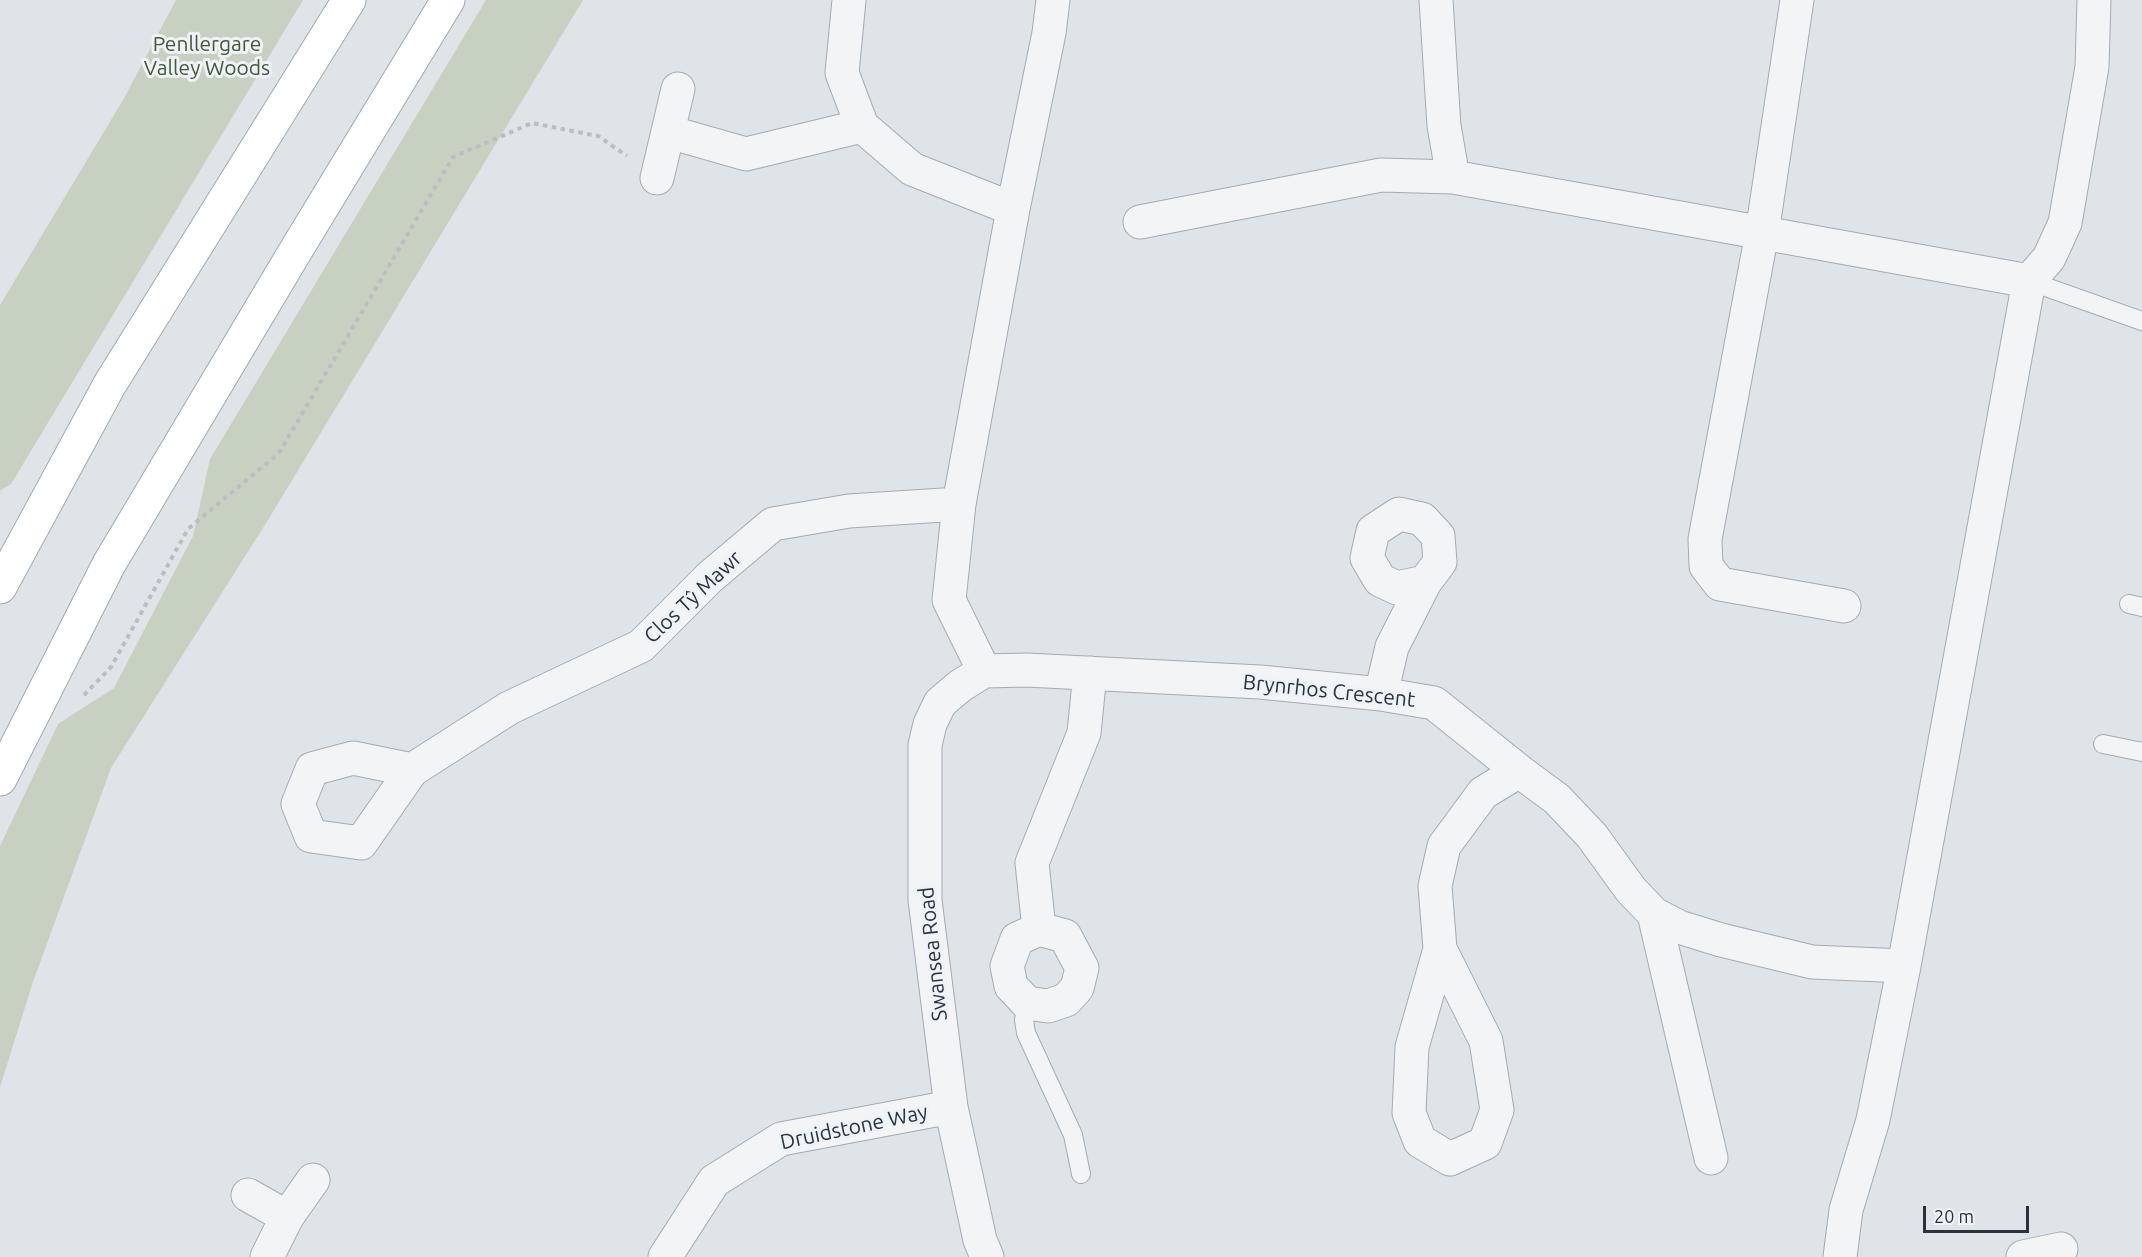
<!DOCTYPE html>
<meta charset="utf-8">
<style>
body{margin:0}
#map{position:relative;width:2142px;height:1257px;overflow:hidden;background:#dfe4e8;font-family:Ubuntu,sans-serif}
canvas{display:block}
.scale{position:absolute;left:1923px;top:1206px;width:106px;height:27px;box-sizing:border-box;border:3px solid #29333e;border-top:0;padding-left:8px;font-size:18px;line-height:21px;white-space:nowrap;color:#29333e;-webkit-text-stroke:4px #eff2f6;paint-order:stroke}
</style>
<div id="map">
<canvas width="2142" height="1257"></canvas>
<div class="scale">20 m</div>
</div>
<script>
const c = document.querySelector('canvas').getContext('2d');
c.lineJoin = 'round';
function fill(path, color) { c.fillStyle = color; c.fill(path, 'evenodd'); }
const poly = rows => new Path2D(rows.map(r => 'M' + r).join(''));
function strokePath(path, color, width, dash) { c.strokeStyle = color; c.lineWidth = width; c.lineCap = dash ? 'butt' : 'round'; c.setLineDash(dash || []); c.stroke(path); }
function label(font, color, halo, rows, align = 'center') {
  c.font = font + ' Ubuntu,sans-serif'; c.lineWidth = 6; c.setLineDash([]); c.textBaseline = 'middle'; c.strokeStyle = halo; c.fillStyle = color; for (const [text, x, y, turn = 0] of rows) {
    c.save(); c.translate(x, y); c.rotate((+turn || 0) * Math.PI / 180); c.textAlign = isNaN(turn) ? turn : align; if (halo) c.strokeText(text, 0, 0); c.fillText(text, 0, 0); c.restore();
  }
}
const green = poly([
 [176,0,303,0,11,484,0,491,0,305,123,100],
 [486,0,583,0,268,520,111,768,33,982,0,1087,0,846,58,724,114,688,193,536,210,459]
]);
const path = poly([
 [84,695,111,667,188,529,279,453,453,157,532,123,598,136,627,156]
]);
const lane = poly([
 [2029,281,2142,321],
 [2129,604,2142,607],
 [2103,744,2142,752],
 [1027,1003,1024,1020,1026,1033,1073,1135,1081,1174]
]);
const street = poly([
 [849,0,842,73,862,126,912,169,1013,209],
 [1436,0,1444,126,1453,177],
 [1797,0,1762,233,1705,539,1706,566,1720,584,1844,606],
 [669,132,746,154,862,126],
 [657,178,678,89],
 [1140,222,1381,175,1453,177,2029,281],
 [984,671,949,600,959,504,1013,209,1049,33,1053,0],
 [1381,694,1392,647,1425,582,1440,562,1438,536,1422,519,1399,514,1373,531,1367,558,1380,580,1397,588,1425,582],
 [412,770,353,758,312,769,298,804,311,836,361,843,412,770,509,708,641,646,710,577,773,524,849,511,959,504],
 [1654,914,1711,1158],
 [1039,929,1032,863,1084,733,1090,673],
 [1039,929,1065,936,1082,968,1077,988,1066,1000,1048,1006,1027,1003,1011,986,1007,966,1017,939,1039,929],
 [1440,949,1412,1047,1409,1113,1420,1141,1450,1159,1485,1143,1497,1110,1486,1041,1440,949,1435,886,1444,846,1483,793,1519,771],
 [248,1195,287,1217],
 [267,1257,287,1217,313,1180],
 [665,1257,714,1181,781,1139,951,1107],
 [987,1257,980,1240,951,1107,925,900,925,745,930,724,940,703,960,686,984,671,1027,670,1260,682,1381,694,1434,703,1519,771,1557,799,1592,836,1631,890,1654,914,1679,927,1721,940,1812,962,1904,966],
 [1840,1257,1846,1210,1873,1120,1904,966,2029,281,2049,258,2065,223,2092,67,2094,0],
 [2023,1257,2061,1249]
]);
const primary = poly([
 [0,587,110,384,349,0],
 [0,779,109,564,293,255,448,0]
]);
const parkNames = [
 ["Penllergare",207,44],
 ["Valley Woods",207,68]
];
const streetNames = [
 ["Clos Tŷ Mawr",693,597,-43],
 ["Brynrhos Crescent",1329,691,6],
 ["Swansea Road",933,954,-96],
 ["Druidstone Way",854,1127,-12]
];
fill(green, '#c7d1c1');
strokePath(lane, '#a5abb2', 20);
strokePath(street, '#a5abb2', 35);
strokePath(primary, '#9fa9b3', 35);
strokePath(path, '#babec2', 4, [4.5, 4.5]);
strokePath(lane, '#f2f4f6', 18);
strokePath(street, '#f2f4f6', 33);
strokePath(primary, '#fff', 33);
label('21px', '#415a37', '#eff2f6', parkNames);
label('21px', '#29333e', '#eff2f6', streetNames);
</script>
